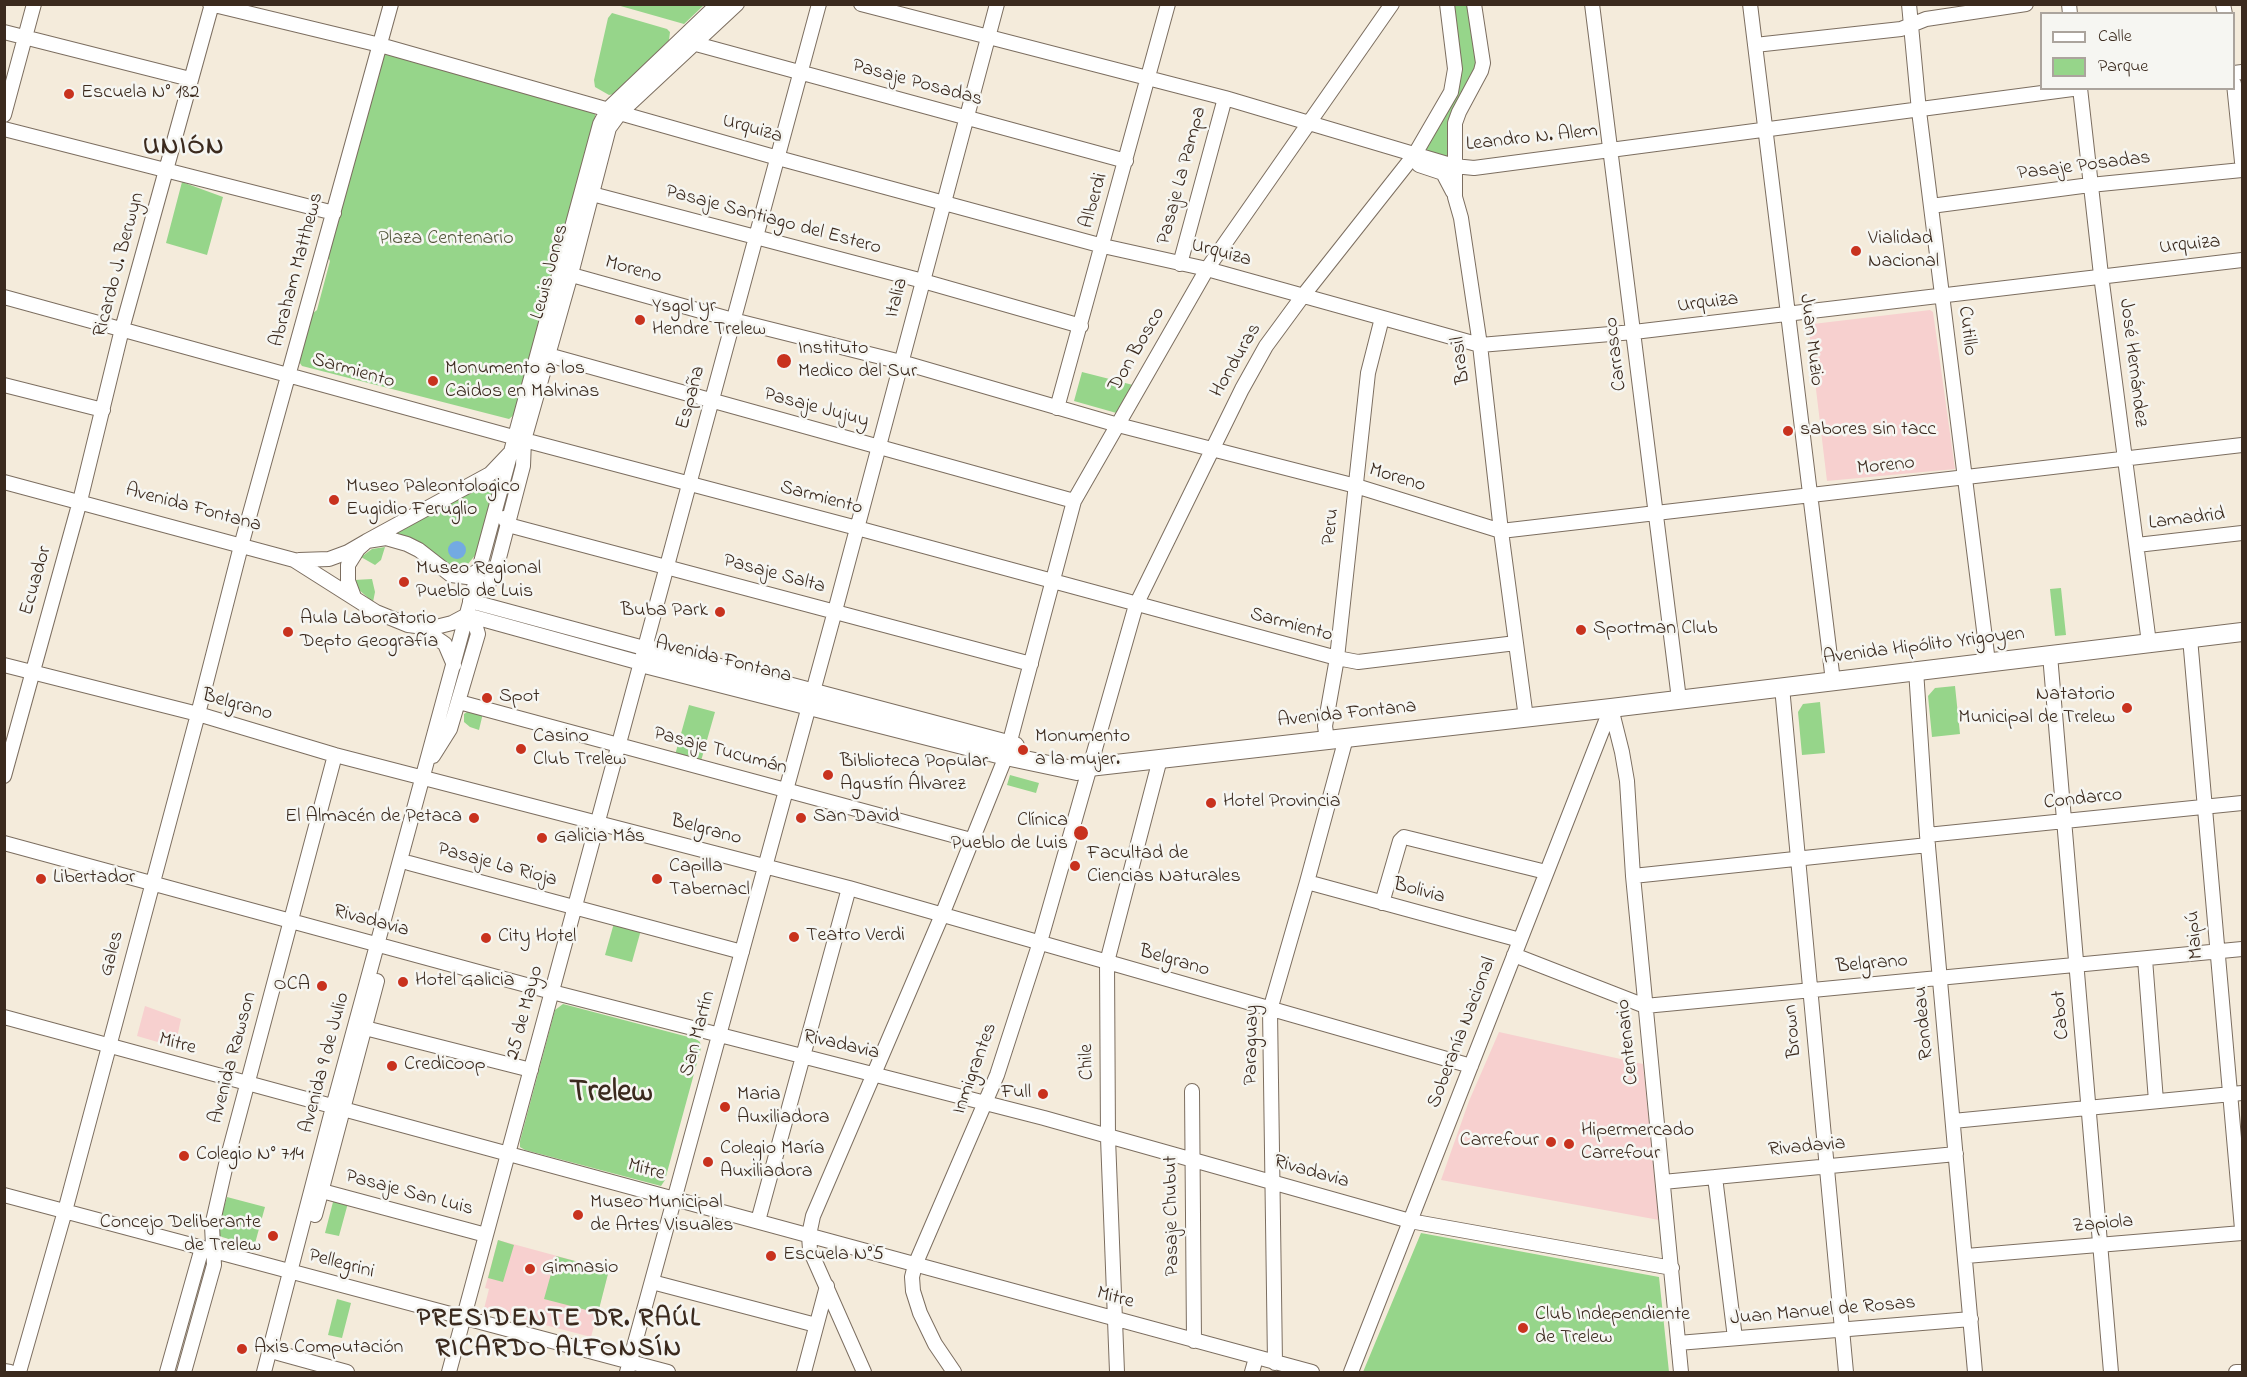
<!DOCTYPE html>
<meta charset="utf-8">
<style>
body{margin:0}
#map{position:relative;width:2247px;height:1377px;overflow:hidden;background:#f4ebdb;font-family:"Indie Flower",sans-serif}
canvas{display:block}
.frame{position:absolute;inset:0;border:6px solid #3b2a1e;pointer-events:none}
.legend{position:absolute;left:2040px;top:12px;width:195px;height:78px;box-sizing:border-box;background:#f6f6f2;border:2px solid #aba49d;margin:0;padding:8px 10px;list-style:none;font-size:18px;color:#3b2a1e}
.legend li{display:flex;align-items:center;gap:12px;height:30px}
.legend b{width:30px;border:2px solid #aba49d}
</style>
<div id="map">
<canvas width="2247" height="1377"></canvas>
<div class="frame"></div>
<ul class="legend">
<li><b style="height:8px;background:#fff"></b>Calle</li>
<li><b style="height:16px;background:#96d58a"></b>Parque</li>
</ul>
</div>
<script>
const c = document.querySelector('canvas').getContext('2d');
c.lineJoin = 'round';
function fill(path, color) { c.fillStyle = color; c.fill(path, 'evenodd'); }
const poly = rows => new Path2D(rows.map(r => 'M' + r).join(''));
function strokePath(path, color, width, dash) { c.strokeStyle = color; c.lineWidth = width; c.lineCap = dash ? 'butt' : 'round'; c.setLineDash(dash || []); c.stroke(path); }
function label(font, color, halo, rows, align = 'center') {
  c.font = font + ' "Indie Flower",sans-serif'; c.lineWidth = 5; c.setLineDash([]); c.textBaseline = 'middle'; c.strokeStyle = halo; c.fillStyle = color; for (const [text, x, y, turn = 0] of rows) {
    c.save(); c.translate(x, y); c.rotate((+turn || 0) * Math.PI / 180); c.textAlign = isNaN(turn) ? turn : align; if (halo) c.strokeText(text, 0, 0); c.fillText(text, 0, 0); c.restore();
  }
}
const built = poly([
 [1930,310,1933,312,1955,469,1827,481,1809,331,1813,324],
 [145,1006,181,1019,175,1047,137,1036],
 [1499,1032,1643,1064,1659,1220,1441,1180,1469,1101],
 [498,1240,609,1270,591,1337,484,1309,489,1289,485,1288]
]);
const green = poly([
 [617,5,619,4,704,5,684,24],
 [1451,5,1469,5,1478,62,1447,159,1428,154,1425,145,1456,92],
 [612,13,667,29,670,32,669,40,614,94,609,95,595,87,594,80,608,18],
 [387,54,591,108,595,112,595,117,515,414,509,419,306,367,302,366,297,359,308,317,317,310,330,261,326,253,383,56],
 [182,182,223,197,207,255,166,243],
 [1082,372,1133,385,1120,414,1074,401],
 [496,474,499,477,477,553,468,564,452,567,387,533],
 [385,547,381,560,375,565,361,557,372,549],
 [372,579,375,592,373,602,359,590,354,580],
 [2061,588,2066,635,2055,636,2050,589],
 [1955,686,1960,734,1932,737,1928,696,1935,688],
 [1820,702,1825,753,1802,755,1798,712,1803,704],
 [689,705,715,712,701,761,675,755],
 [470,710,483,713,479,730,470,727,464,722,464,714],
 [1010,775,1039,783,1036,793,1007,785],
 [614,923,641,930,632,962,605,955],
 [563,1004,696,1039,700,1042,701,1048,665,1180,661,1186,525,1150,520,1147,520,1141,555,1010],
 [227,1197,265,1207,254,1247,219,1236,217,1231],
 [337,1200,348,1203,339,1236,325,1233,333,1202],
 [1421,1233,1659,1277,1669,1372,1363,1372],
 [498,1240,514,1245,503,1282,488,1278],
 [556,1256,609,1270,598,1313,544,1299],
 [337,1299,351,1303,342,1338,328,1335]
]);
const water = poly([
 '448 550a9 9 0 1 1 18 0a9 9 0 1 1-18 0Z'
]);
const minor = poly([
 [210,4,380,45,778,158,1103,246,1207,269,1480,345,1634,332,2242,260],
 [861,4,1225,98,1454,166,1474,168,2080,88],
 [1474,4,1483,63,1481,71,1459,112,1455,123,1455,197,1461,218,1480,345,1501,531,1526,718],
 [1592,4,1679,699],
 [1750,4,1833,681],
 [1909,4,1919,111,1988,662],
 [2069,4,2070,14],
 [2223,4,2225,14],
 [4,32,190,79],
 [696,44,1126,161],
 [1755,45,1901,29,1926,19,2026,4],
 [2234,73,2242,72],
 [2234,84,2242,162],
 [2080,88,2101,275,2149,643],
 [4,115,34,4],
 [4,129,334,213],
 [1419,165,1443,173,1453,192],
 [592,194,923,281,1081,326],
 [1931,206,2090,185,2242,170],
 [1180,264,1225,98],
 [561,272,733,320,901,362,1118,425,1356,486,1501,531,2242,445],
 [4,297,524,440,857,528,1337,658,1358,662,1516,643],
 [548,355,1074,501],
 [4,385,103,410],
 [1057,408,1168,4],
 [4,482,294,560,376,612,408,625,432,628,452,623,467,615,641,663],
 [504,518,508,525,1031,664],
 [2137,545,2242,533],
 [299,560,329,559,348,552,367,541,386,538,407,544,419,550,451,575,467,577,478,571],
 [474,587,487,584,494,577,523,466,524,440,571,274,609,128,620,113,737,4],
 [354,597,348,581,348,565,358,549,367,541,490,474,509,454],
 [470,601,644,648],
 [422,628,445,644,454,665],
 [2190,638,2242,1229],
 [2050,655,2111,1372],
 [4,665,198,714,335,755,849,888,1471,1066],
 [1916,670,1927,835,1975,1372],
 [1782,687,1846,1372],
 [459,702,971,840],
 [1611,708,1622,752,1627,781,1633,876,1681,1372],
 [1327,740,1325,726,1337,658,1368,373,1382,318],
 [433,756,450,729,478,634,475,624,467,615],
 [4,776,80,501,122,329,212,4],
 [1927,835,2242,803],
 [4,843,552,992,1044,1118,1410,1221,1672,1268],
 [409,863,742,952],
 [1633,876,1928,845],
 [1307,882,1520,940],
 [1382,903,1400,841,1404,837,1546,872],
 [1514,955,1645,1006,2242,949],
 [2145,959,2156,1101],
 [4,1017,1312,1372],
 [365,1028,531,1070],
 [1192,1091,1194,1341],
 [1953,1121,2242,1093],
 [1715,1177,1735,1338],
 [1663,1182,1956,1154],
 [322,1191,486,1235],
 [4,1195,668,1372],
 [315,1215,377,981],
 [758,1221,849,888],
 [1966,1256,2242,1233],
 [652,1282,816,1325],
 [1678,1343,1971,1319],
 [278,1353,347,1372],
 [1275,1363,1270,1010,1307,882,1346,738],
 [4,1371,10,1372],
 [19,1372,65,1211,198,714,241,546,391,4],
 [167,1372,202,1248],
 [184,1372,214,1265,212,1226,227,1160,335,755],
 [264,1372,333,1107,600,124,608,109,718,4],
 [449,1372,819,4],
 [627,1372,835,611,997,4],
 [804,1372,827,1286],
 [864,1372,810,1250,809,1235,813,1216,942,915,1006,756,1074,501,1207,269,1392,4],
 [954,1372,935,1344,920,1313,913,1291,912,1277,915,1265,997,1075,1040,942,1136,605,1242,389,1266,346,1302,297,1415,154,1451,92,1455,69,1447,4],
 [1117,1372,1108,1138,1107,962,1160,759],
 [1252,1372,1256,1358],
 [1351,1372,1611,708],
 [2236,1372,2242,1372]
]);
const major = poly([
 [644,648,1015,746],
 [641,663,1006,756,1077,771,1089,767,1611,708,2242,632]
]);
const markers = [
 [69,94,6,"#c8321e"],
 [1856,251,6,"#c8321e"],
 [640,320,6,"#c8321e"],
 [784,361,8,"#c8321e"],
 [433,381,6,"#c8321e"],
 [1788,431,6,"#c8321e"],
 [334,500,6,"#c8321e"],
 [404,582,6,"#c8321e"],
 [720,612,6,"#c8321e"],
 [1581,630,6,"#c8321e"],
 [288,632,6,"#c8321e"],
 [487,698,6,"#c8321e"],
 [2127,708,6,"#c8321e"],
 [521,749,6,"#c8321e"],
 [1023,750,6,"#c8321e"],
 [828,775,6,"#c8321e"],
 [1211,803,6,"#c8321e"],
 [474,818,6,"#c8321e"],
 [801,818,6,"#c8321e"],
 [1081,833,8,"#c8321e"],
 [542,838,6,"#c8321e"],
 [1075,866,6,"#c8321e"],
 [41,879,6,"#c8321e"],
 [657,879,6,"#c8321e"],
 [794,937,6,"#c8321e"],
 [486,938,6,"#c8321e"],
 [403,982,6,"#c8321e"],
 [322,986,6,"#c8321e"],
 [392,1066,6,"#c8321e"],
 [1043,1094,6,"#c8321e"],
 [725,1107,6,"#c8321e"],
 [1551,1142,6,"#c8321e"],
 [1569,1144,6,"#c8321e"],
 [184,1156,6,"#c8321e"],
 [708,1162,6,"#c8321e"],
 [578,1215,6,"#c8321e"],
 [273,1236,6,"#c8321e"],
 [771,1256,6,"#c8321e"],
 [530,1269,6,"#c8321e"],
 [1523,1328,6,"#c8321e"],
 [242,1349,6,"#c8321e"]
];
const streetNames = [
 ["Pasaje Posadas",917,84,15],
 ["Urquiza",752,130,16],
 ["Leandro N. Alem",1532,139,-6],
 ["Pasaje Posadas",2084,167,-7],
 ["Pasaje La Pampa",1183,176,-75],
 ["Alberdi",1095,201,-74],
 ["Pasaje Santiago del Estero",773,221,15],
 ["Urquiza",2190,246,-6],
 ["Urquiza",1221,254,15],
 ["Ricardo J. Berwyn",120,265,-75],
 ["Abraham Matthews",298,270,-75],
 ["Moreno",633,271,16],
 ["Lewis Jones",551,272,-75],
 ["Italia",898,298,-75],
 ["Urquiza",1708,304,-7],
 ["Cutillo",1966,331,83],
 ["Juan Muzio",1810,340,83],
 ["Don Bosco",1138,350,-60],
 ["Carrasco",1617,354,-97],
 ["Brasil",1462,360,-97],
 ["Honduras",1237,361,-60],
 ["José Hernández",2132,363,83],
 ["Sarmiento",353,372,16],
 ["España",692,398,-75],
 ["Pasaje Jujuy",816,409,15],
 ["Moreno",1886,467,-6],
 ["Moreno",1397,479,17],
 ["Sarmiento",821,499,15],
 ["Avenida Fontana",193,509,15],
 ["Lamadrid",2187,520,-7],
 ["Peru",1332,527,-84],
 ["Pasaje Salta",774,575,15],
 ["Ecuador",37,581,-74],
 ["Sarmiento",1291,626,15],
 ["Avenida Hipólito Yrigoyen",1924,647,-7],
 ["Avenida Fontana",723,661,14],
 ["Belgrano",237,706,16],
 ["Avenida Fontana",1347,715,-6],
 ["Pasaje Tucumán",720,752,15],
 ["Condarco",2083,800,-6],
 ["Belgrano",706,831,15],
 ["Pasaje La Rioja",497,866,15],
 ["Bolivia",1419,892,15],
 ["Rivadavia",371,922,15],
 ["Maipú",2196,935,-95],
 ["Gales",113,954,-75],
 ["Belgrano",1174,962,16],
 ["Belgrano",1872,965,-5],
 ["25 de Mayo",526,1013,-75],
 ["Cabot",2062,1015,-95],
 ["Rondeau",1925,1023,-95],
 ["Brown",1794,1031,-95],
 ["Soberanía Nacional",1463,1033,-69],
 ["San Martín",699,1034,-75],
 ["Centenario",1629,1042,-96],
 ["Mitre",177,1045,15],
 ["Paraguay",1253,1045,-89],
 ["Rivadavia",841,1046,13],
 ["Avenida Rawson",234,1058,-75],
 ["Chile",1088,1062,-91],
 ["Avenida 9 de Julio",326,1063,-75],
 ["Inmigrantes",976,1069,-70],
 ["Rivadavia",1807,1148,-5],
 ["Mitre",646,1171,15],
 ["Rivadavia",1311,1173,16],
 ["Pasaje San Luis",409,1194,15],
 ["Pasaje Chubut",1173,1216,-91],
 ["Zapiola",2103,1225,-5],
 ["Pellegrini",341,1265,15],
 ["Mitre",1115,1299,15],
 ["Juan Manuel de Rosas",1823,1312,-5]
];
const poiNames = [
 ["Escuela N° 182",81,94],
 ["Vialidad",1868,240],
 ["Nacional",1868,263],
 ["Ysgol yr",652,308],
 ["Hendre Trelew",652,331],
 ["Instituto",798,350],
 ["Medico del Sur",798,373],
 ["Monumento a los",445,370],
 ["Caidos en Malvinas",445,393],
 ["sabores sin tacc",1800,431],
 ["Museo Paleontologico",346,488],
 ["Eugidio Feruglio",346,511],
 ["Museo Regional",416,570],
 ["Pueblo de Luis",416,593],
 ["Buba Park",708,612,"right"],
 ["Aula Laboratorio",300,620],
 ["Depto Geografía",300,643],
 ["Sportman Club",1593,630],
 ["Natatorio",2115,696,"right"],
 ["Municipal de Trelew",2115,719,"right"],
 ["Spot",499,698],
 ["Casino",533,738],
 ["Club Trelew",533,761],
 ["Monumento",1035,738],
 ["a la mujer.",1035,761],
 ["Biblioteca Popular",840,763],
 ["Agustín Álvarez",840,786],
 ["Hotel Provincia",1223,803],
 ["El Almacén de Petaca",462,818,"right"],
 ["San David",813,818],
 ["Clínica",1068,822,"right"],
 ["Pueblo de Luis",1068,845,"right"],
 ["Galicia Más",554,838],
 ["Facultad de",1087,855],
 ["Ciencias Naturales",1087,878],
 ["Capilla",669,868],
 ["Tabernacl",669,891],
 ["Libertador",53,879],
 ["Teatro Verdi",806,937],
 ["City Hotel",498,938],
 ["Hotel Galicia",415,982],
 ["OCA",310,986,"right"],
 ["Credicoop",404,1066],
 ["Full",1031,1094,"right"],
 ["Maria",737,1096],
 ["Auxiliadora",737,1119],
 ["Hipermercado",1581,1132],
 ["Carrefour",1581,1155],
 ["Carrefour",1539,1142,"right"],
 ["Colegio María",720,1150],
 ["Auxiliadora",720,1173],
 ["Colegio N° 714",196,1156],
 ["Museo Municipal",590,1204],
 ["de Artes Visuales",590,1227],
 ["Concejo Deliberante",261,1224,"right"],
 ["de Trelew",261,1247,"right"],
 ["Escuela N°5",783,1256],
 ["Gimnasio",542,1269],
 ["Club Independiente",1535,1316],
 ["de Trelew",1535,1339],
 ["Axis Computación",254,1349]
];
const parkNames = [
 ["Plaza Centenario",446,240]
];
const districtNames = [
 ["UNIÓN",184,149],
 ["PRESIDENTE DR. RAÚL",559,1321],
 ["RICARDO ALFONSÍN",559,1351]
];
const townNames = [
 ["Trelew",611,1095]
];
fill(built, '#f7d0cf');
fill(green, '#96d58a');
fill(water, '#73aae2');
strokePath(minor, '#7c6e60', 16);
strokePath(major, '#7c6e60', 20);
strokePath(minor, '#fff', 14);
strokePath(major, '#fff', 18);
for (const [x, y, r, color] of markers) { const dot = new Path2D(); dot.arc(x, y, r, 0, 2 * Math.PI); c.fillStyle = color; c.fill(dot); strokePath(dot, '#f6f6f2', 2); }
label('20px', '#3b2a1e', '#f6f6f2', streetNames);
label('20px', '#3b2a1e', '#f6f6f2', poiNames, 'left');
label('20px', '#525539', '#f6f6f2', parkNames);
c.letterSpacing = '1.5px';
label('bold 26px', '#3b2a1e', '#f6f6f2', districtNames);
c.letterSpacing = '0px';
label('bold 32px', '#3b2a1e', '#f6f6f2', townNames);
</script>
